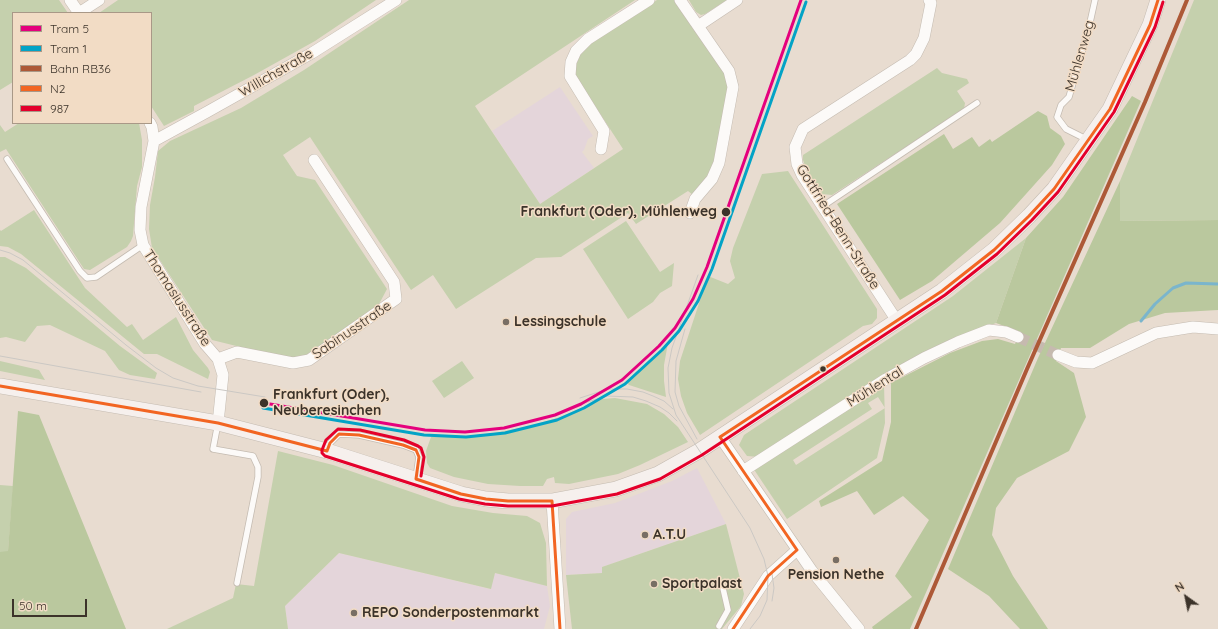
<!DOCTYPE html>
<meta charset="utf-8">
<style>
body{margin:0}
#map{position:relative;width:1218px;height:629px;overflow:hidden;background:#e8dcd0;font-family:Quicksand,sans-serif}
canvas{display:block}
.legend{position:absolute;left:12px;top:12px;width:140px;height:112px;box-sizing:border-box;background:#f2dcc5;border:1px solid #a99887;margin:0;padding:5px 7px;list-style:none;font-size:12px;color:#3c332a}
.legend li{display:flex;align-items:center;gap:8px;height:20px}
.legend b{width:20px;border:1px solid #a99887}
.north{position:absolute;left:1166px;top:577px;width:40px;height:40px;-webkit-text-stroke:3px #f2dcc5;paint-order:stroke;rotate:327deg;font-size:11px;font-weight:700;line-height:16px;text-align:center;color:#3c332a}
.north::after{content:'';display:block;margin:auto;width:14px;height:18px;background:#3c332a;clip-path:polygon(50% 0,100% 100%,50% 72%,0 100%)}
.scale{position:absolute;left:12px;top:599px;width:75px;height:18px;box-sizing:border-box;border:2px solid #3c332a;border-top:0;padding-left:5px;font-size:12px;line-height:14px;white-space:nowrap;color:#3c332a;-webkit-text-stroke:3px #f2dcc5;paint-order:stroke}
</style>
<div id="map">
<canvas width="1218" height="629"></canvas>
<ul class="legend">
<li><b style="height:5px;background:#e5007d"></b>Tram 5</li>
<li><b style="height:5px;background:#03a3c6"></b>Tram 1</li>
<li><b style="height:5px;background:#ad5937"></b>Bahn RB36</li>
<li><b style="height:5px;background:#f26522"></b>N2</li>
<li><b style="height:5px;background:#e4002b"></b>987</li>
</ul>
<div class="north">N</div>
<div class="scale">50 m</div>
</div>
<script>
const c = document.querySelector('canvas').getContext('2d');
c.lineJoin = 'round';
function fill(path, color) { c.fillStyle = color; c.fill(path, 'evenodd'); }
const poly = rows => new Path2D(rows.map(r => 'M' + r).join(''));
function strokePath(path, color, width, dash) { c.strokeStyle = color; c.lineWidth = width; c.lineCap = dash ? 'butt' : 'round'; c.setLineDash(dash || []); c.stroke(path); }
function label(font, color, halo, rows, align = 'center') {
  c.font = font + ' Quicksand,sans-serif'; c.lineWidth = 3; c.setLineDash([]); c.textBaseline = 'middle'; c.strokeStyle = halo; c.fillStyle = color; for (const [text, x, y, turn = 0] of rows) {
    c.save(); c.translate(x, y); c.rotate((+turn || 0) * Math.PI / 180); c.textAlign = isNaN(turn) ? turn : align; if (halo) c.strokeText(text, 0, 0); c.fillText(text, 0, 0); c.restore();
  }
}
const commercial = poly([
 [560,87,593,136,588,139,584,150,582,152,594,168,540,204,492,131],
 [697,468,726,524,602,567,602,573,566,575,566,519,572,512,615,503,672,481],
 [339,553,490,589,495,573,547,586,550,606,544,629,288,629,285,606]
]);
const green = poly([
 [0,0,59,0,68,13,13,13,13,82,0,90],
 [118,0,376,0,315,41,254,75,194,106,194,111,164,126,151,106,151,13,99,13],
 [409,0,635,0,475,106,540,204,623,149,575,75,576,65,581,53,588,45,657,0,675,0,728,79,730,87,716,158,706,181,693,195,688,191,636,224,628,213,561,257,536,258,456,309,433,275,411,290,310,137,283,155,297,176,315,180,387,289,378,306,307,355,295,358,273,355,212,340,152,248,149,229,150,205,155,177,158,151,170,141,241,108,304,70],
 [689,0,727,0,705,14,701,15,696,12],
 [1194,0,1218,0,1218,220,1120,221,1120,181],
 [937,68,942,73,967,79,969,83,957,91,965,103,964,109,832,195,821,194,807,171,803,160,803,155],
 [19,123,139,123,142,140,142,167,137,186,133,236,131,241,127,247,90,270,84,269,6,149,0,152,0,125,5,132],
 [788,171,877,309,877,318,872,324,863,326,700,435,687,413,681,396,678,379,680,361,708,276,728,284,735,278,730,261,733,248,762,174],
 [34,210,85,288,127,327,132,324,143,340,176,317,193,350,208,368,210,372,208,379,157,354,144,354,21,254,8,247,0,246,0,230,1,231],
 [626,221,660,272,674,263,672,286,660,293,653,302,628,319,583,249],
 [1026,238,996,323,956,339,760,457,747,456,739,445,744,435,953,296],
 [0,257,5,257,26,268,120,346,157,373,155,379,130,375,119,370,105,351,50,325,37,326,25,342,6,337,0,338],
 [668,343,664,365,664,381,666,397,629,385,627,383,637,374],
 [0,361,39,370,45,380,0,371],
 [462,361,474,378,444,398,432,381],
 [884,384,885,423,877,458,787,519,753,468],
 [878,397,885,408,796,465,793,460,872,409,868,403],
 [615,398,647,404,664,414,678,427,688,442,640,465,618,474,569,484,555,483,554,477,547,479,543,486,520,486,488,484,454,477,430,468,427,463,426,451,431,437,450,436,474,437,530,426,560,417,602,399],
 [278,451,333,465,452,506,493,513,527,516,540,523,546,543,547,586,495,573,491,589,339,553,285,606,288,629,167,629,233,598,236,584,254,586],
 [0,485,13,486,8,552,0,552],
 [726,524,744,594,741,606,722,629,572,629,566,575,602,573,602,567]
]);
const forest = poly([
 [1132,96,1141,101,910,629,873,629,872,627,912,597,895,576,929,520,903,496,874,515,857,491,821,507,819,501,882,461,891,422,891,383,950,353,982,341,998,339,1015,344,1021,332,996,323,1026,238,1063,197],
 [1038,111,1047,116,1050,128,1061,136,1065,144,1052,165,1000,223,932,281,900,300,837,204,944,134,953,149,972,137,979,147,990,139,992,142],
 [1120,181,1120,221,1218,220,1218,310,1165,313,1129,324,1090,348,1061,348,1056,361,1074,373,1086,417,1069,451,1017,478,996,508,992,535,1013,576,1048,629,1020,629,989,596,948,569,1038,358],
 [18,411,39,415,126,629,0,629,0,552,8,551]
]);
const stream = poly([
 [1141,321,1155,304,1173,288,1186,283,1218,284]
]);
const streetTunnel = poly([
 [1018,337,1058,355]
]);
const lane = poly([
 [1088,140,1066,129,1057,117,1061,105,1069,97,1089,27,1095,0],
 [7,159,80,271,87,278,96,277,143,245],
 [823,206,977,103],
 [218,423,213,449,253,456,258,467,258,477,237,583],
 [327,451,330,443,339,434,359,435,403,445,416,450,419,457,416,478],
 [719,626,728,610,722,584]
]);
const street = poly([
 [70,0,79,13,99,0],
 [680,0,729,71,733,87,719,163,712,179,695,199,690,213],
 [698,26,737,0],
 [150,123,152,127,154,141,141,207,140,230,143,245,205,344,218,359,223,375,218,423],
 [154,141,207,112,312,53,396,0],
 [601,149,604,131,570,76,571,62,576,51,588,39,649,0],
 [897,321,802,175,797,164,795,147,803,129,910,60,916,54,924,38,931,3,929,0],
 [1058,355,1076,362,1092,363,1156,333,1193,327,1218,329],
 [218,359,237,352,293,363,309,360,396,299,394,282,314,160],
 [720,437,812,571,859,629],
 [743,471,886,379,924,358,958,342,989,330,1006,332,1018,337],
 [552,501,560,629],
 [733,629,768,576,797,550]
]);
const secondary = poly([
 [0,386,218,423,327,451,461,494,486,499,508,501,552,501,616,489,658,474,699,451,942,291,994,250,1029,216,1054,189,1110,109,1150,25,1158,0]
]);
const tram = poly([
 [0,250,10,253,23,260,126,345,156,368,173,378,198,386,265,397],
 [698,275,672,348,668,368,669,393,676,415,750,528,764,559,768,576,767,600,760,616,750,629],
 [685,329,676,361,675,392,679,406,697,439],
 [0,356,201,392],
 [580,398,608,389,627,389,643,392,653,396,664,401,673,409],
 [581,404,607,396,633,397,646,401,660,407,669,413,677,421],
 [772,601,774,588,772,574]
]);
const bus1 = poly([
 [0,386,218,423,327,451,330,443,339,434,359,435,403,445,416,450,419,457,416,479,461,494,486,499,508,501,552,501,560,629],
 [720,437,942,291,994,250,1029,216,1054,189,1110,109,1150,25,1158,0],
 [720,437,797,550],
 [733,629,768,576,797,550]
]);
const bus2 = poly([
 [421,476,424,457,421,448,418,446,404,440,360,430,338,429,326,440,322,450,322,453,325,456,459,499,485,504,508,506,552,506,617,494,660,479,702,455,945,295,997,254,1032,220,1058,192,1114,112,1155,27,1163,2]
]);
const rail1 = poly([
 [916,629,1027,369,1145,102,1187,0]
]);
const tram1 = poly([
 [264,403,425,430,465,432,504,428,555,415,581,404,622,380,659,346,675,328,693,299,707,267,801,0]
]);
const tram2 = poly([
 [263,408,424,435,466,437,505,433,557,420,584,408,625,384,662,350,679,331,698,301,712,269,806,2]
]);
const markers = [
 [726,212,5,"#3c332a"],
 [506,322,4,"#786e64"],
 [823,369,3.5,"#3c332a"],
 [264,403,5,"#3c332a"],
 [645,535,4,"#786e64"],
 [836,560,4,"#786e64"],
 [654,584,4,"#786e64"],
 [354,613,4,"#786e64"]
];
const streetNames = [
 ["Mühlenweg",1080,56,-74],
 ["Willichstraße",276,73,-30],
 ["Gottfried-Benn-Straße",838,227,58],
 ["Thomasiusstraße",177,298,57],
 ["Sabinusstraße",352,330,-34],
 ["Mühlental",875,387,-32]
];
const stopNames = [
 ["Frankfurt (Oder), Mühlenweg",717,212],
 ["Frankfurt (Oder),",273,395,"left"],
 ["Neuberesinchen",273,411,"left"]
];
const poiNames = [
 ["Lessingschule",514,322],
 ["A.T.U",653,535],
 ["Pension Nethe",836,575,"center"],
 ["Sportpalast",662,584],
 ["REPO Sonderpostenmarkt",362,613]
];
fill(commercial, '#e4d5da');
fill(green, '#c5d0ad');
fill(forest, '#bac89e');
strokePath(stream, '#7ab5cc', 3);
strokePath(streetTunnel, '#c6baaf', 11, [11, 5.5]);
strokePath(lane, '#c4bbb1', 7);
strokePath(street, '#c4bbb1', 12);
strokePath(secondary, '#c4bbb1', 16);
strokePath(lane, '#fcfaf8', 5.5);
strokePath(street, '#fcfaf8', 11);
strokePath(secondary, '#f6f0ed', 15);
strokePath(tram, '#cbc8c4', 1);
strokePath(bus1, '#f26522', 3);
strokePath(bus2, '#e4002b', 3);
strokePath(rail1, '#ad5937', 4);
strokePath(tram1, '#e5007d', 3);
strokePath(tram2, '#03a3c6', 3);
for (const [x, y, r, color] of markers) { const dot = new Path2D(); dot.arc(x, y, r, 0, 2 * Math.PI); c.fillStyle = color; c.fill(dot); strokePath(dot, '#f2dcc5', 1.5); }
label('14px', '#3c332a', '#f2dcc5', streetNames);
label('bold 14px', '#3c332a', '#f2dcc5', stopNames, 'right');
label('bold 14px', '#3c332a', '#f2dcc5', poiNames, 'left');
</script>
